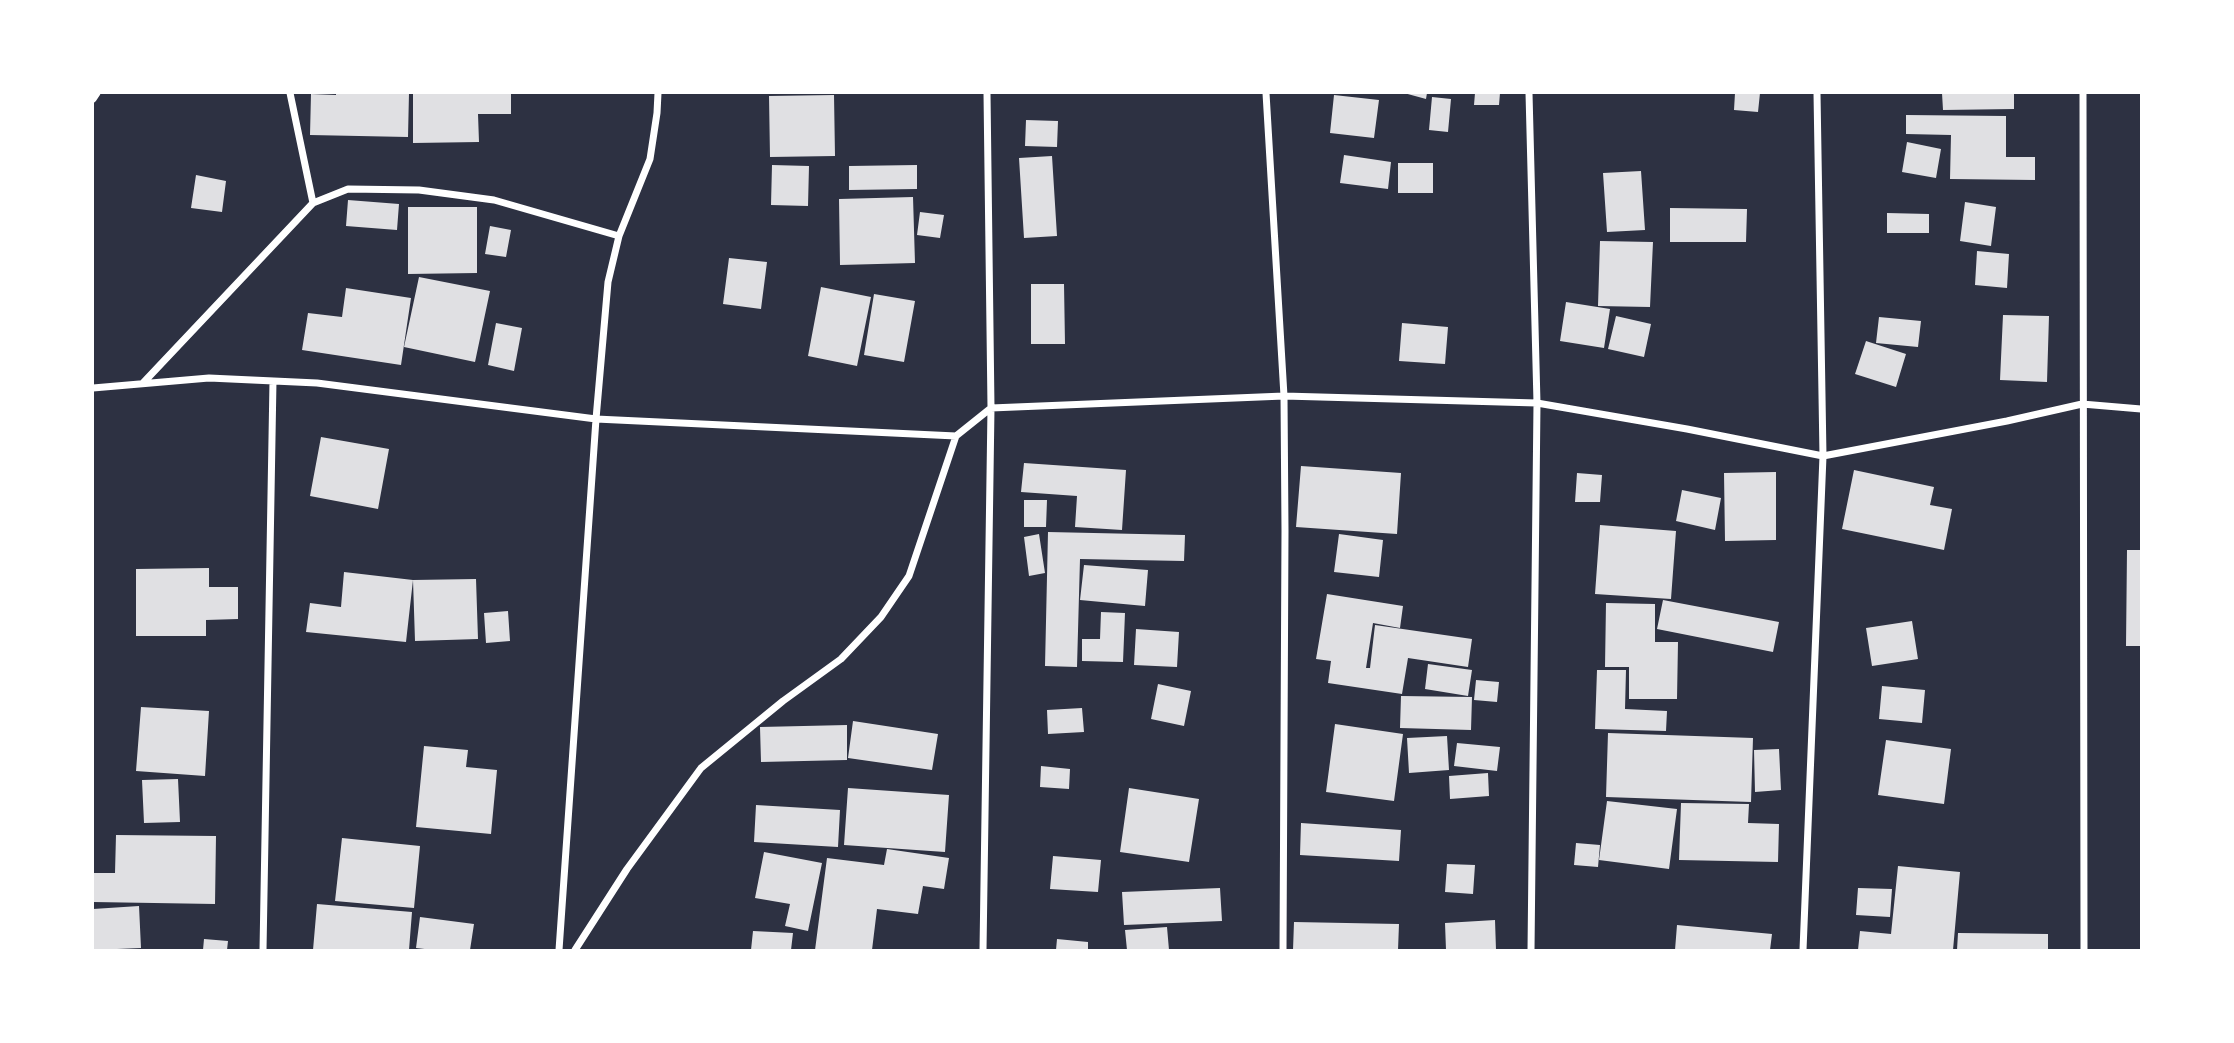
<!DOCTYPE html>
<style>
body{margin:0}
#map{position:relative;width:2234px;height:1043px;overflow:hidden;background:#2d3142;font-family:"Fira Sans",sans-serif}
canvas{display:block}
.frame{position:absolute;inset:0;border:94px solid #fff;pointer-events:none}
</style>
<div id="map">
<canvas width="2234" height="1043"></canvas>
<div class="frame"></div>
</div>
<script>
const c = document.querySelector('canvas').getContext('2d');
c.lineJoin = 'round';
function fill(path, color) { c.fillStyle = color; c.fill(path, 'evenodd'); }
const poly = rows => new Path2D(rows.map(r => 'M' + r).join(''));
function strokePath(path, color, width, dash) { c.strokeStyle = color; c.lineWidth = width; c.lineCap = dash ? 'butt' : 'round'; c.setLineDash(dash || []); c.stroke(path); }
const building = poly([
 [336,93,409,93,408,137,310,135,311,94,336,95],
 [413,93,511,93,511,114,478,114,479,142,413,143],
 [1404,93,1427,93,1426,99],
 [1475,93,1500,93,1499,105,1474,105],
 [1735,93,1760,93,1758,112,1734,110],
 [1942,93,2014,93,2014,109,1943,110],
 [834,95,835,156,770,157,769,96],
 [1334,95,1379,100,1374,138,1330,133],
 [1432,97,1451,99,1448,132,1429,130],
 [1906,115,2006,116,2006,157,2035,157,2035,180,1950,179,1951,135,1906,134],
 [1026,120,1058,121,1057,147,1025,146],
 [1907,142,1941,149,1936,178,1902,172],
 [1344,155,1391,162,1388,189,1340,183],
 [1052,156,1057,236,1024,238,1019,158],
 [1398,163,1433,163,1433,193,1398,193],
 [772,165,809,166,808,206,771,205],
 [917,165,917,189,849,190,849,166],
 [1641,171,1645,230,1607,232,1603,173],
 [196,175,226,181,222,212,191,208],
 [913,197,915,263,840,265,839,199],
 [348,200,399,204,397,230,346,226],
 [1965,202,1996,207,1991,246,1960,241],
 [408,207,477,207,477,273,408,274],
 [1670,208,1747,209,1746,242,1670,242],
 [920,212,944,215,940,238,917,235],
 [1887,213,1929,214,1929,233,1887,233],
 [490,226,511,230,506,257,485,254],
 [1600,241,1653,242,1650,307,1598,306],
 [1977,251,2009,254,2007,288,1975,285],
 [729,258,767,262,761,309,723,304],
 [419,277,490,291,475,362,404,347],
 [1031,284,1064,284,1065,344,1031,344],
 [821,287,871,297,857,366,808,356],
 [346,288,411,298,401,365,302,350,308,313,342,317],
 [874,294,915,301,904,362,864,355],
 [1566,302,1610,309,1604,348,1560,341],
 [2003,315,2049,316,2047,382,2000,380],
 [1616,316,1651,324,1644,357,1608,349],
 [1879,317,1921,321,1918,347,1876,343],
 [496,323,522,328,514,371,488,365],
 [1402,323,1448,327,1445,364,1399,361],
 [1866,341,1906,354,1896,387,1855,374],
 [321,437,389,449,378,509,310,496],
 [1024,463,1126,470,1122,530,1075,527,1077,496,1021,492],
 [1301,466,1401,473,1397,534,1296,527],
 [1854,470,1934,487,1930,505,1952,509,1944,550,1842,529],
 [1776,472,1776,540,1725,541,1724,473],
 [1577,473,1602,475,1600,502,1575,502],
 [1682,490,1721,498,1715,530,1676,521],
 [1024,500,1047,500,1046,527,1024,527],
 [1600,525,1676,531,1671,599,1595,594],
 [1048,532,1185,535,1184,561,1080,559,1077,667,1045,666],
 [1039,534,1045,573,1029,576,1024,537],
 [1339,534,1383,540,1379,577,1334,572],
 [2127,550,2141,550,2141,646,2126,646],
 [1084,565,1148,570,1145,606,1080,600],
 [209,568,209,587,238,587,238,619,206,620,206,636,136,636,136,569],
 [344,572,413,580,406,642,306,632,310,603,341,607],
 [476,579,478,639,415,641,413,580],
 [1327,594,1403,606,1400,628,1373,623,1366,668,1370,668,1375,625,1472,639,1468,667,1408,658,1402,694,1328,683,1331,661,1316,659],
 [1663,600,1779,622,1773,652,1657,629],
 [1606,603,1655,604,1655,642,1678,642,1677,699,1629,699,1629,667,1605,667],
 [508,611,510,641,486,643,484,613],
 [1101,612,1125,613,1123,662,1082,661,1082,639,1100,639],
 [1912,621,1918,659,1872,666,1866,628],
 [1136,629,1179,632,1177,667,1134,665],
 [1428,664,1472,670,1468,696,1425,689],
 [1597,670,1626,670,1625,709,1667,711,1666,731,1595,729],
 [1476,680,1499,682,1497,702,1474,700],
 [1158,684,1191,691,1184,726,1151,719],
 [1882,686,1925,690,1922,723,1879,719],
 [1401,696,1472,697,1471,730,1400,728],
 [141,707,209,711,205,776,136,771],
 [1082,708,1084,732,1048,734,1047,710],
 [853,721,938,734,932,770,848,758],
 [1335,724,1403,734,1394,801,1326,792],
 [847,725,847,760,761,762,760,727],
 [1608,733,1753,738,1751,802,1606,797],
 [1447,736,1449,770,1409,773,1407,738],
 [1886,740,1951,749,1944,804,1878,795],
 [1457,743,1500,747,1497,771,1454,766],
 [424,746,468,750,466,767,497,770,491,834,416,827],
 [1779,749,1781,790,1755,792,1754,750],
 [1041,766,1070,769,1069,789,1040,787],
 [1488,773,1489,796,1450,799,1449,776],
 [178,779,180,822,144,823,142,780],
 [848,788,949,795,945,852,844,845],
 [1129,788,1199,799,1189,862,1120,852],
 [1607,801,1677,809,1669,869,1599,860],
 [1681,803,1749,804,1748,823,1779,824,1778,862,1679,860],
 [756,805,840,810,838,847,754,842],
 [1301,823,1401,830,1399,861,1300,855],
 [116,835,216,836,215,904,93,902,93,873,115,873],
 [342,838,420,846,414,908,335,901],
 [1576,843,1600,845,1598,867,1574,865],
 [887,849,949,858,944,889,923,886,918,914,877,909,872,950,815,950,827,858,884,865],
 [764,852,822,863,808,931,785,926,790,904,755,898],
 [1053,856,1101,860,1098,892,1050,889],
 [1447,864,1475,865,1473,894,1445,892],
 [1898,866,1960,872,1953,950,1858,950,1860,931,1891,934],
 [1220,888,1222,921,1124,925,1122,892],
 [1858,888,1892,889,1890,917,1856,915],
 [317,904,412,912,409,950,313,950],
 [139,906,141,948,93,950,93,909],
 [420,917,474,924,470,950,433,950,416,948],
 [1495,920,1496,950,1446,950,1445,923],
 [1294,922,1399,924,1398,950,1293,950],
 [1677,925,1772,934,1770,950,1675,950],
 [1167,927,1169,950,1127,950,1125,930],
 [753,931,793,933,791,950,751,950],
 [1958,933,2048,934,2048,950,1957,950],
 [204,939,228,941,227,950,203,950],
 [1057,939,1088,942,1088,950,1056,950]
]);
const minor = poly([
 [290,93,313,203],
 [1266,93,1284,396,1285,531,1283,950],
 [1529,93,1537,403,1531,950],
 [2083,93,2084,950],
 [93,99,97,93],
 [143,383,313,203,348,189,419,190,494,200,619,236],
 [93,388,209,378,317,383,596,419,956,436],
 [263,950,273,381],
 [559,950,596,419,608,282,619,236,650,159,657,113,658,93],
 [575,950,627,869,701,768,783,701,841,659,881,617,909,576,956,436,991,408,1284,396,1537,403,1687,429,1823,456,2007,421,2082,404,2141,409],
 [983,950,991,408,987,93],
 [1803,950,1823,456,1817,93]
]);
fill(building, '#e0e0e3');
strokePath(minor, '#fff', 7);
</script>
